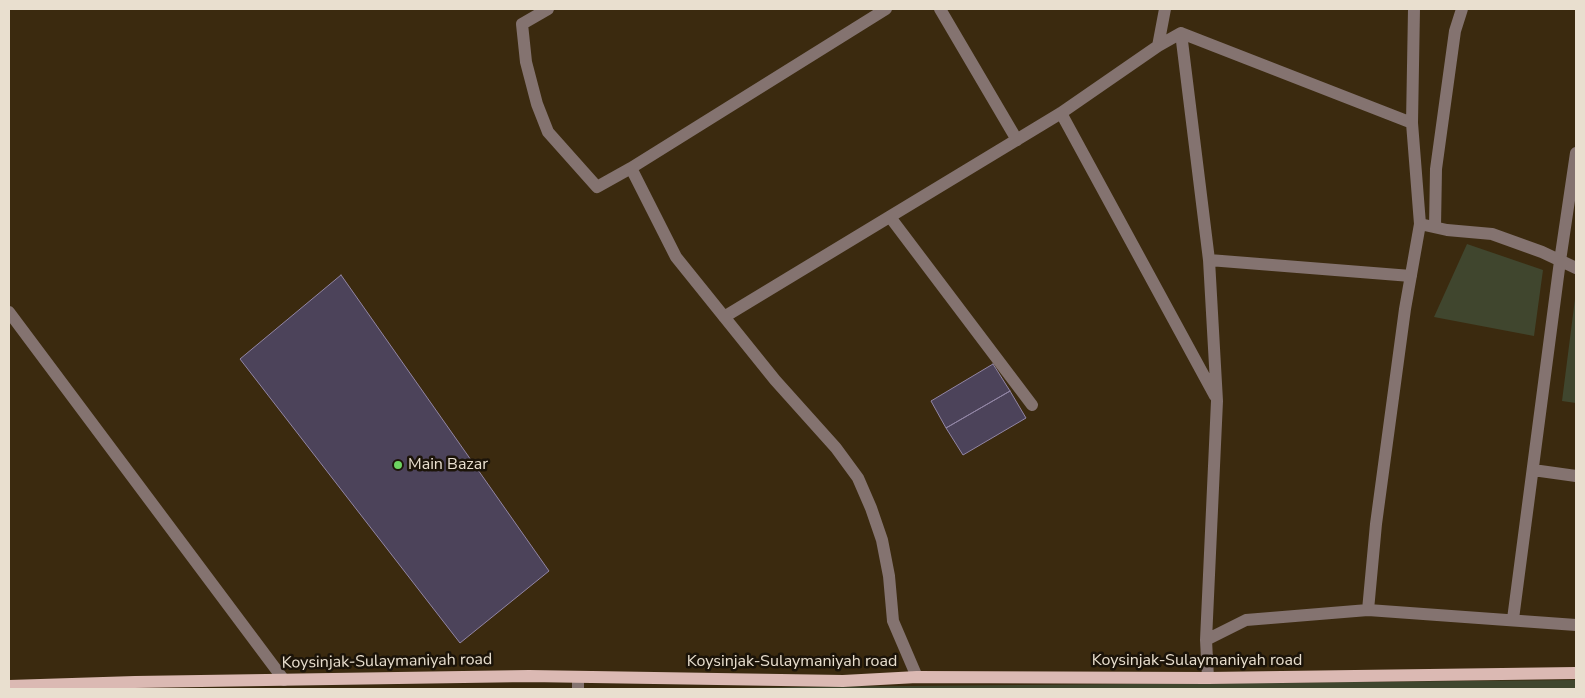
<!DOCTYPE html>
<style>
body{margin:0}
#map{position:relative;width:1585px;height:698px;overflow:hidden;background:#3b2a0f;font-family:"Nunito Sans",sans-serif}
canvas{display:block}
.frame{position:absolute;inset:0;border:10px solid #e9dfcf;pointer-events:none}
</style>
<div id="map">
<canvas width="1585" height="698"></canvas>
<div class="frame"></div>
</div>
<script>
const c = document.querySelector('canvas').getContext('2d');
c.lineJoin = 'round';
function fill(path, color) { c.fillStyle = color; c.fill(path, 'evenodd'); }
const poly = rows => new Path2D(rows.map(r => 'M' + r).join(''));
function strokePath(path, color, width, dash) { c.strokeStyle = color; c.lineWidth = width; c.lineCap = dash ? 'butt' : 'round'; c.setLineDash(dash || []); c.stroke(path); }
function label(font, color, halo, rows, align = 'center') {
  c.font = font + ' "Nunito Sans",sans-serif'; c.lineWidth = 5; c.setLineDash([]); c.textBaseline = 'middle'; c.strokeStyle = halo; c.fillStyle = color; for (const [text, x, y, turn = 0] of rows) {
    c.save(); c.translate(x, y); c.rotate((+turn || 0) * Math.PI / 180); c.textAlign = isNaN(turn) ? turn : align; if (halo) c.strokeText(text, 0, 0); c.fillText(text, 0, 0); c.restore();
  }
}
const green = poly([
 [1467,244,1543,270,1534,336,1434,317],
 [1576,291,1576,403,1562,401],
 [1576,680,1576,689,683,689,794,687]
]);
const building = poly([
 [341,275,549,571,460,643,240,359,341,275],
 [993,364,1010,391,946,428,931,401,993,364],
 [1010,391,1026,418,963,455,946,428,1010,391]
]);
const minor = poly([
 [548,9,522,24,526,62,537,104,548,132,597,187,631,168,886,9],
 [940,9,1017,140],
 [1414,9,1412,123,1420,224],
 [1181,33,1209,260,1217,401,1206,640,1208,678],
 [1181,33,1412,123],
 [1158,46,1165,9],
 [1061,113,1215,396],
 [631,168,676,257,775,380,836,448,858,478,871,508,882,540,889,576,893,621,917,677],
 [890,217,1032,405],
 [1435,227,1436,169,1455,31,1462,9],
 [1209,260,1411,276],
 [9,312,284,680],
 [724,317,1061,113,1158,46,1181,33],
 [1533,470,1576,476],
 [1368,610,1376,524,1405,309,1420,224,1447,230,1492,234,1542,252,1576,268],
 [1513,619,1560,261,1576,153],
 [1206,640,1246,620,1368,610,1576,625],
 [578,689,578,677]
]);
const major = poly([
 [9,686,135,682,529,676,843,681,917,677,1208,678,1576,673]
]);
const markers = [
 [398,465,5,"#6dd361"]
];
const poiNames = [
 ["Main Bazar",408,465]
];
const streetNames = [
 ["Koysinjak-Sulaymaniyah road",1197,661],
 ["Koysinjak-Sulaymaniyah road",387,662,-1],
 ["Koysinjak-Sulaymaniyah road",792,662]
];
fill(green, '#40462e');
fill(building, '#4c435a');
strokePath(building, '#9286a5', 1);
strokePath(minor, '#847370', 12);
strokePath(major, '#dbb9b3', 12);
for (const [x, y, r, color] of markers) { const dot = new Path2D(); dot.arc(x, y, r, 0, 2 * Math.PI); c.fillStyle = color; c.fill(dot); strokePath(dot, '#1c1409', 2); }
label('16px', '#e9dfcf', '#1c1409', poiNames, 'left');
label('16px', '#e9dfcf', '#1c1409', streetNames);
</script>
